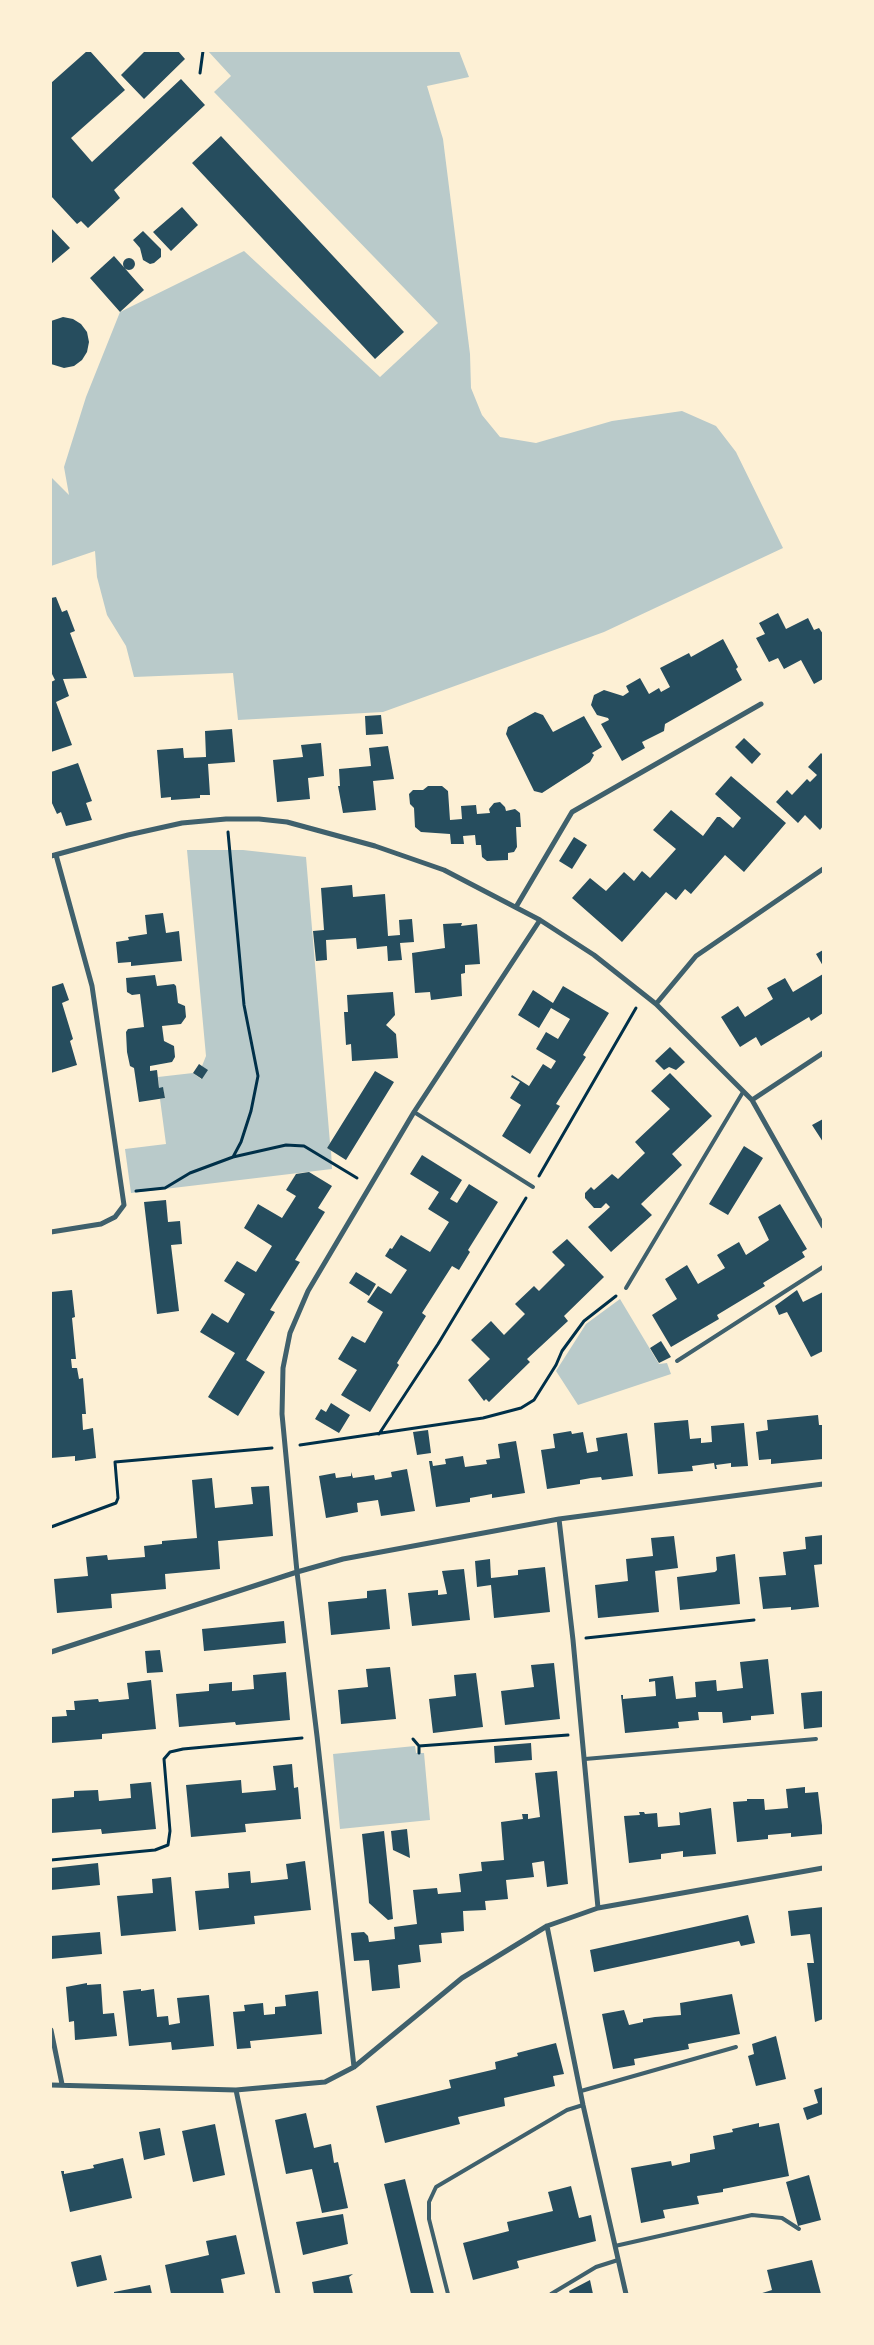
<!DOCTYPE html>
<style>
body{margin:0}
#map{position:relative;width:874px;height:2345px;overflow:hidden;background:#fdf0d5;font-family:"PT Sans",sans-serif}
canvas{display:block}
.frame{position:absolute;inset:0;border:52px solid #fdf0d5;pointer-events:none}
</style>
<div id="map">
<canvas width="874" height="2345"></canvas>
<div class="frame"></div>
</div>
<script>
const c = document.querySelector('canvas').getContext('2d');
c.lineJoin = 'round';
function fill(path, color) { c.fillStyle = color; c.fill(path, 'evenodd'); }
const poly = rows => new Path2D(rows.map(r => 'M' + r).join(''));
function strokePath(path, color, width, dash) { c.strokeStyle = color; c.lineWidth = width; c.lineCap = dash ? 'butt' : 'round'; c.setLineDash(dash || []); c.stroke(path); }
const green = poly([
 [208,51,459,51,469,77,427,86,443,139,470,354,471,388,482,415,500,437,536,443,612,421,682,411,716,426,736,452,783,548,604,632,383,712,238,720,233,673,134,677,126,646,107,615,97,577,95,551,51,566,51,477,69,495,64,467,86,397,120,312,244,251,380,377,438,323,214,92,231,76],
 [187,850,243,850,306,857,330,1143,327,1148,331,1150,332,1169,131,1193,125,1149,166,1144,160,1099,165,1098,163,1088,159,1088,158,1077,193,1073,201,1079,207,1071,202,1066,206,1056],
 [620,1299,659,1364,667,1363,671,1374,578,1405,556,1371,586,1324],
 [415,1746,416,1753,424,1753,430,1820,340,1829,333,1754]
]);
const building = poly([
 [87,51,90,51,125,90,71,138,92,162,181,79,205,105,114,190,120,198,88,228,81,221,77,224,51,196,51,83],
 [145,51,178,51,185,59,144,99,121,75],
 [221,136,404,332,375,359,192,163],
 [182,207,198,225,171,251,153,232],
 [51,228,70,248,51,264],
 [143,231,161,249,161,257,154,263,150,264,143,260,140,248,133,240],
 [114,256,144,290,120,312,90,278],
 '123 264a6 6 0 1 1 12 0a6 6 0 1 1-12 0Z',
 [63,317,73,319,81,324,87,332,89,342,87,352,82,360,74,366,64,368,51,364,51,321],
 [56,597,62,612,67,610,75,631,70,633,87,678,63,679,69,696,56,702,72,745,51,752,51,682,55,680,51,672,51,598],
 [778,613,786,629,808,618,814,630,819,628,823,634,823,679,814,684,801,660,784,669,778,658,769,662,756,638,765,634,759,623],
 [723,639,738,667,736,669,742,680,665,724,664,731,642,742,645,748,622,761,601,724,609,720,608,718,597,715,591,705,594,695,604,690,623,696,629,692,626,686,640,678,649,694,659,688,661,692,670,687,660,668,689,653,691,657],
 [535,712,543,715,553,732,584,716,602,747,592,753,594,755,590,762,542,793,534,791,506,734,508,727],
 [381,715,383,734,366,735,365,716],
 [232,729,235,762,208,764,210,795,200,795,200,798,171,800,171,797,161,798,157,750,183,748,184,758,206,757,205,731],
 [744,738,761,754,752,764,735,747],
 [321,743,324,776,308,778,310,799,277,802,273,760,303,757,301,745],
 [388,746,394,779,373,781,376,810,343,813,338,786,340,786,339,769,371,766,369,748],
 [821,753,823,755,823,826,820,830,805,815,798,823,776,802,787,790,792,795,807,779,810,782,817,775,808,767],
 [78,763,92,801,86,803,92,820,66,826,61,812,57,814,51,801,51,772],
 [731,776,786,823,744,872,725,855,691,894,685,889,676,900,666,892,622,942,572,898,590,878,606,891,624,872,634,881,642,871,650,878,676,849,653,830,671,810,703,836,717,817,720,817,733,828,741,818,715,794],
 [428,786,442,786,448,791,450,820,462,819,461,806,476,805,477,814,490,813,489,809,494,803,500,802,505,807,506,811,515,809,520,813,521,827,516,827,517,847,514,852,508,853,508,860,487,861,482,857,481,845,476,845,475,835,463,836,464,844,451,844,450,834,421,832,415,827,414,808,410,804,409,794,413,790,423,790],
 [574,837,587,845,572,869,559,861],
 [352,885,353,897,385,894,388,936,400,935,399,920,412,919,414,942,400,943,402,960,388,961,387,946,357,949,356,938,326,940,327,960,316,961,313,931,324,930,321,888],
 [163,913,166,933,179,931,182,961,131,966,131,962,118,963,116,942,129,940,128,937,147,934,145,915],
 [462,923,461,926,477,924,480,964,465,965,465,973,461,974,462,996,431,1000,430,992,415,993,412,953,445,948,443,924],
 [823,950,823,966,816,954],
 [823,974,823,1013,811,1021,809,1017,761,1046,756,1037,740,1047,721,1017,738,1006,745,1017,773,999,767,988,785,978,793,992],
 [155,975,157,986,174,984,176,986,178,1003,185,1006,186,1017,181,1024,162,1026,164,1041,174,1046,175,1057,172,1062,150,1066,150,1071,157,1070,159,1088,163,1087,165,1098,139,1102,134,1068,130,1066,127,1052,126,1032,128,1029,144,1027,140,994,132,995,127,992,126,978],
 [63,983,69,1000,62,1003,73,1039,70,1041,77,1065,51,1073,51,987],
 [563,986,609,1013,583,1055,586,1057,556,1104,560,1106,530,1154,502,1136,521,1105,510,1098,520,1082,511,1077,512,1075,529,1086,543,1064,551,1069,556,1061,536,1049,546,1032,558,1039,570,1019,551,1008,539,1028,518,1015,533,990,553,1003],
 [393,992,395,1015,386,1025,396,1034,398,1058,352,1061,351,1044,346,1045,344,1012,348,1012,347,995],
 [670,1047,685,1062,676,1070,669,1067,664,1070,655,1061],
 [199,1064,208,1070,202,1079,193,1073],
 [375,1071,394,1082,346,1160,327,1148],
 [670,1073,712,1116,672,1154,682,1165,641,1204,652,1215,611,1252,588,1227,610,1207,606,1203,601,1208,594,1208,585,1198,585,1193,591,1187,594,1190,612,1174,618,1179,645,1153,635,1142,670,1109,651,1091],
 [823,1119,823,1142,812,1125],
 [744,1146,763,1158,728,1215,709,1204],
 [422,1155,462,1180,450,1199,457,1203,469,1184,498,1202,468,1250,470,1252,459,1270,452,1266,422,1313,426,1316,397,1363,399,1365,370,1412,341,1395,357,1370,338,1359,352,1336,365,1343,383,1312,367,1302,378,1286,391,1294,407,1270,385,1256,390,1248,392,1249,401,1235,430,1252,449,1222,428,1209,439,1192,410,1174],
 [309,1172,332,1186,318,1208,325,1212,295,1260,300,1262,270,1310,275,1312,246,1360,265,1372,238,1416,208,1397,235,1353,200,1332,212,1313,228,1323,245,1294,224,1281,237,1261,256,1272,272,1246,244,1228,258,1204,282,1218,296,1196,286,1190,296,1174],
 [166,1200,168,1222,180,1221,182,1244,171,1245,179,1311,157,1314,144,1202],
 [780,1204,807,1249,802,1252,805,1257,763,1283,765,1286,717,1315,719,1319,671,1347,652,1315,677,1299,665,1279,687,1265,698,1284,725,1268,717,1255,739,1242,746,1255,769,1240,758,1217],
 [567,1239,604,1277,564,1316,568,1321,527,1359,530,1362,489,1402,486,1399,484,1401,468,1380,490,1359,471,1340,491,1321,504,1335,525,1314,515,1304,534,1286,539,1291,565,1265,552,1252],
 [356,1272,376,1284,369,1296,349,1283],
 [72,1290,75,1317,72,1318,76,1359,71,1359,72,1368,77,1368,79,1379,83,1378,86,1414,82,1414,83,1430,93,1428,96,1458,75,1461,75,1456,51,1458,51,1292],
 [797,1290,803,1302,823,1292,823,1351,811,1357,787,1312,779,1315,775,1306],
 [661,1341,671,1357,659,1363,650,1348],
 [331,1403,350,1415,339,1433,315,1419,321,1409,326,1412],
 [818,1415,819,1425,823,1425,823,1459,771,1464,771,1459,759,1460,756,1432,768,1430,767,1420],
 [688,1420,690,1439,701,1438,701,1443,712,1442,711,1426,744,1423,748,1466,731,1467,731,1463,716,1465,717,1469,715,1469,714,1463,692,1466,693,1471,658,1474,654,1423],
 [428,1430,431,1453,417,1455,413,1432],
 [571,1431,572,1434,583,1432,587,1453,598,1451,596,1438,627,1433,633,1476,602,1480,601,1477,591,1478,580,1480,580,1484,547,1489,541,1450,555,1448,553,1434],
 [516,1441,525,1493,492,1498,492,1494,470,1498,470,1502,436,1507,429,1461,432,1461,433,1466,446,1464,445,1459,463,1456,465,1467,487,1464,486,1460,500,1458,498,1444],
 [407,1469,415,1511,381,1516,378,1500,357,1503,358,1512,326,1518,319,1476,335,1473,336,1478,351,1476,351,1472,353,1478,374,1475,375,1480,392,1477,391,1472],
 [212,1478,215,1508,253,1504,251,1487,269,1486,273,1536,218,1541,220,1569,165,1574,166,1589,111,1594,112,1608,57,1613,54,1579,88,1576,86,1557,107,1555,108,1560,145,1557,144,1546,162,1544,162,1541,197,1538,192,1480],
 [823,1535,823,1564,814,1565,819,1607,791,1610,791,1607,763,1609,759,1577,786,1575,783,1552,806,1549,805,1537],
 [674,1536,678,1568,655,1571,659,1612,598,1618,595,1585,628,1581,626,1559,653,1556,651,1538],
 [735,1554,740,1604,680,1610,677,1577,715,1572,717,1570,716,1557],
 [490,1559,491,1578,518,1575,518,1570,545,1567,550,1612,494,1618,491,1585,477,1587,475,1561],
 [464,1569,470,1620,412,1626,408,1593,438,1590,438,1595,447,1594,442,1571],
 [386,1589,390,1629,331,1635,328,1602,367,1598,367,1591],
 [284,1621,286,1643,204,1651,202,1629],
 [160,1650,163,1672,147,1673,145,1651],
 [768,1659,774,1714,751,1716,751,1720,723,1723,722,1712,698,1712,699,1720,678,1722,679,1728,625,1733,621,1695,623,1695,623,1699,656,1696,655,1681,649,1682,649,1679,673,1676,676,1699,696,1697,695,1682,716,1680,717,1691,743,1688,740,1662],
 [554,1663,560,1719,505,1725,501,1691,534,1687,531,1665],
 [390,1667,396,1719,341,1724,338,1690,368,1687,366,1669],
 [286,1672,290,1720,236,1725,235,1722,179,1727,176,1694,209,1691,209,1684,232,1682,232,1691,254,1689,253,1675],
 [476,1673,483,1727,433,1733,429,1699,456,1696,454,1675],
 [151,1680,156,1729,102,1734,102,1739,51,1743,51,1717,67,1716,66,1710,75,1710,74,1701,98,1699,99,1702,129,1699,127,1683],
 [823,1691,823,1727,804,1729,801,1693],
 [531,1743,532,1760,495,1763,494,1746],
 [292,1764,294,1788,298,1787,301,1819,245,1824,246,1832,191,1837,186,1785,241,1780,242,1793,276,1790,273,1766],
 [557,1771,568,1884,547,1887,544,1861,532,1863,534,1877,506,1880,508,1899,485,1901,486,1910,463,1911,464,1931,441,1933,442,1943,419,1945,421,1962,398,1965,400,1988,372,1991,369,1960,354,1961,351,1933,364,1932,368,1936,369,1942,395,1939,394,1927,417,1924,413,1890,437,1888,438,1894,461,1892,459,1874,482,1871,481,1862,504,1860,501,1822,523,1819,522,1814,528,1814,528,1819,540,1817,535,1773],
 [151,1782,156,1829,102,1834,101,1829,51,1833,51,1799,74,1797,74,1791,98,1790,99,1801,131,1798,130,1784],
 [805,1787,805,1793,818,1792,823,1834,791,1837,791,1833,768,1835,768,1839,737,1842,733,1802,747,1801,747,1799,764,1799,765,1810,788,1808,786,1789],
 [711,1808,716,1854,683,1857,683,1851,661,1854,661,1859,629,1863,624,1816,640,1815,639,1812,644,1812,645,1814,657,1813,658,1827,680,1825,679,1812,681,1813],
 [407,1829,410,1858,393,1850,391,1831],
 [384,1831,390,1888,393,1919,388,1920,369,1903,368,1891,362,1834],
 [305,1861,311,1910,254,1916,255,1924,199,1930,195,1891,229,1888,228,1873,250,1871,251,1883,288,1879,286,1864],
 [98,1863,100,1885,51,1890,51,1868],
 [171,1877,176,1931,121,1936,117,1896,153,1893,152,1879],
 [823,1907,823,2019,815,2022,807,1963,814,1963,810,1934,791,1936,788,1911],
 [748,1915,755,1943,741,1946,739,1941,594,1972,590,1950],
 [100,1932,102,1954,51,1959,51,1936],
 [87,1983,87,1985,101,1984,103,2014,114,2013,117,2036,75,2040,74,2021,69,2022,66,1987],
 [141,1989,141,1991,154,1989,157,2017,168,2016,169,2025,180,2023,177,1998,209,1995,214,2046,172,2050,171,2042,129,2046,123,1991],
 [318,1991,322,2034,250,2041,251,2048,237,2049,233,2012,245,2011,244,2005,263,2003,264,2015,275,2014,275,2007,286,2006,285,1995],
 [732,1994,740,2034,688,2044,689,2049,634,2059,635,2065,613,2069,602,2014,624,2010,629,2025,643,2022,643,2019,655,2017,681,2015,680,2003],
 [776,2036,786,2079,756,2086,748,2056,754,2054,752,2044],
 [556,2043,564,2074,553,2076,555,2086,504,2098,505,2106,458,2117,460,2124,385,2143,376,2106,451,2088,449,2080,496,2069,495,2062,518,2056,517,2053],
 [823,2087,823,2114,807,2120,803,2108,818,2103,814,2090],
 [306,2113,314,2148,331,2144,334,2163,338,2162,348,2208,322,2213,312,2169,286,2174,275,2120],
 [759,2123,759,2127,779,2123,789,2176,723,2189,723,2192,697,2196,699,2204,663,2210,665,2218,641,2223,631,2168,671,2161,672,2166,690,2162,690,2154,715,2149,713,2136,733,2132,732,2129],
 [215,2124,225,2175,193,2182,182,2131],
 [160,2128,165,2155,144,2160,139,2132],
 [123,2158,132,2198,70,2212,61,2171,64,2171,64,2174,94,2168,93,2165],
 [809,2175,821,2220,798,2226,786,2182],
 [405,2179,422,2247,434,2294,411,2294,398,2241,384,2184],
 [571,2186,579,2218,591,2215,596,2241,517,2261,519,2268,473,2280,463,2243,509,2231,507,2222,553,2211,548,2192],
 [343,2214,348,2244,303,2255,296,2222],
 [236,2235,245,2274,221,2279,224,2294,171,2294,165,2265,209,2255,206,2241],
 [101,2255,107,2280,77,2287,71,2262],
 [812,2260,821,2294,759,2294,772,2290,767,2270],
 [353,2274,349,2277,353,2294,314,2294,312,2282],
 [590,2280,593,2294,570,2294,569,2291],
 [150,2285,152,2294,114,2294,114,2292]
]);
const path = poly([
 [200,73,203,51],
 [228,832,244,1005,258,1076,251,1111,241,1142,233,1157,286,1145,304,1146,357,1178],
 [539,1176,636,1008],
 [136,1191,165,1188,190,1173,233,1157],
 [379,1434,438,1344,526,1198],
 [300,1445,483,1418,521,1408,534,1400,556,1365,562,1351,584,1321,616,1296],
 [51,1527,116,1503,118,1498,115,1462,272,1448],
 [586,1638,754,1620],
 [413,1739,419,1746,419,1753],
 [419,1746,568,1735],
 [51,1860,155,1850,168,1845,170,1831,164,1759,170,1752,183,1749,302,1738]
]);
const service = poly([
 [414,1112,533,1187],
 [626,1288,743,1092],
 [677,1361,823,1267],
 [585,1759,816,1739],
 [581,2091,736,2047],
 [615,2246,752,2215,782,2218,799,2229],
 [448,2294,429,2219,429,2202,436,2187,567,2110,583,2105],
 [551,2294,596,2267,618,2260]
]);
const minor = poly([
 [51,856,128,835,182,823,226,819,259,819,287,822,375,846,444,870,540,920,594,955,656,1004,752,1100,823,1226],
 [516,907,572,812,761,704],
 [656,1004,696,956,823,869],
 [752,1100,823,1053],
 [51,1232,101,1224,115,1217,124,1205,92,986,56,855],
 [559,1519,573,1640,598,1908],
 [51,1652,297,1572,343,1559,559,1519,823,1484],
 [547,1926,583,2105,626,2294],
 [51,2030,62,2084],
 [354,2067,317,1736,297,1572,282,1414,283,1368,290,1333,308,1291,414,1112,540,920],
 [51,2085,236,2090,325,2082,354,2067,462,1978,547,1926,598,1908,823,1868],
 [236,2090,278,2294]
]);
fill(green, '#b9caca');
fill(building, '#264d5e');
strokePath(path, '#003049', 3);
strokePath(service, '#3f606c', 4);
strokePath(minor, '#3f606c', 5);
</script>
